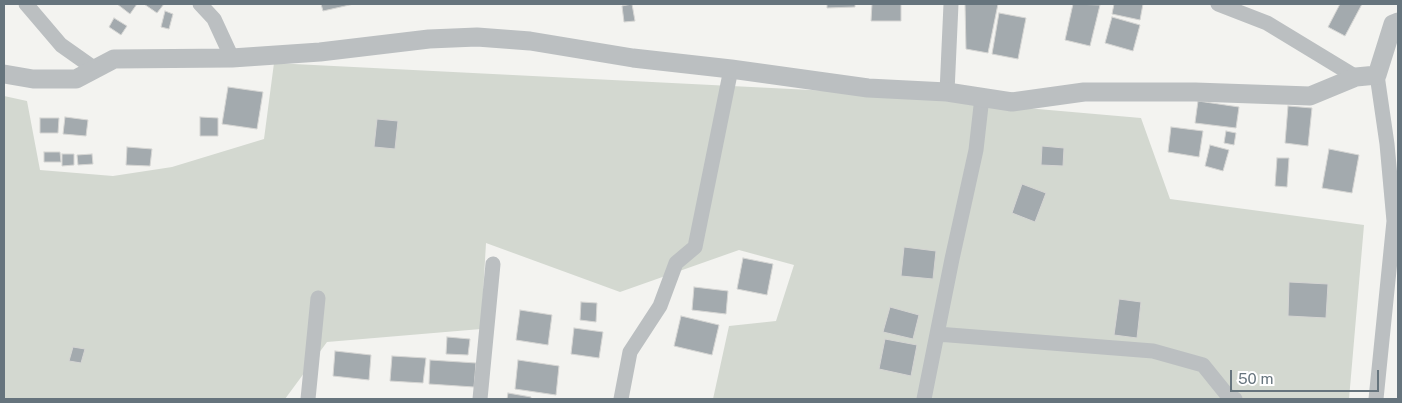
<!DOCTYPE html>
<style>
body{margin:0}
#map{position:relative;width:1402px;height:403px;overflow:hidden;background:#f3f3f0;font-family:"Public Sans",sans-serif}
canvas{display:block}
.frame{position:absolute;inset:0;border:5px solid #66747d;pointer-events:none}
.scale{position:absolute;left:1230px;top:370px;width:149px;height:22px;box-sizing:border-box;border:2px solid #66747d;border-top:0;padding-left:6px;font-size:15px;line-height:18px;white-space:nowrap;color:#66747d;-webkit-text-stroke:4px #fff;paint-order:stroke}
</style>
<div id="map">
<canvas width="1402" height="403"></canvas>
<div class="frame"></div>
<div class="scale">50 m</div>
</div>
<script>
const c = document.querySelector('canvas').getContext('2d');
c.lineJoin = 'round';
function fill(path, color) { c.fillStyle = color; c.fill(path, 'evenodd'); }
const poly = rows => new Path2D(rows.map(r => 'M' + r).join(''));
function strokePath(path, color, width, dash) { c.strokeStyle = color; c.lineWidth = width; c.lineCap = dash ? 'butt' : 'round'; c.setLineDash(dash || []); c.stroke(path); }
const green = poly([
 [274,63,831,91,1141,118,1170,199,1364,225,1349,399,713,399,729,326,776,321,794,265,739,250,620,292,486,243,481,329,327,342,285,399,4,399,4,96,27,101,40,170,113,176,172,167,264,139]
]);
const building = poly([
 [117,4,137,4,130,14,117,4],
 [144,4,164,4,157,13,144,4],
 [321,4,354,4,323,11,321,4],
 [632,4,635,21,624,22,622,6,632,4],
 [827,4,855,4,855,7,827,8,827,4],
 [872,4,901,4,901,21,871,21,872,4],
 [965,4,998,4,988,53,966,49,965,4],
 [1073,4,1100,5,1090,46,1065,40,1073,4],
 [1114,4,1143,4,1140,20,1112,14,1114,4],
 [1340,4,1362,4,1345,36,1328,27,1340,4],
 [165,11,173,14,169,29,161,27,165,11],
 [999,13,1026,18,1018,59,992,54,999,13],
 [1112,17,1140,25,1133,51,1105,43,1112,17],
 [114,18,127,26,121,35,109,27,114,18],
 [228,87,263,92,257,129,222,124,228,87],
 [1198,101,1239,107,1236,128,1195,123,1198,101],
 [1288,106,1312,108,1308,146,1285,143,1288,106],
 [65,117,88,120,86,136,63,134,65,117],
 [200,117,218,118,218,136,200,136,200,117],
 [40,118,59,118,58,133,40,133,40,118],
 [377,119,398,121,395,149,374,147,377,119],
 [1171,127,1203,131,1199,157,1168,152,1171,127],
 [1226,131,1236,133,1234,145,1224,143,1226,131],
 [1210,145,1229,150,1223,171,1205,166,1210,145],
 [1042,146,1064,148,1063,166,1041,165,1042,146],
 [127,147,152,149,150,166,126,165,127,147],
 [1329,149,1359,155,1352,193,1322,188,1329,149],
 [44,152,60,152,61,162,44,162,44,152],
 [62,154,74,154,74,165,62,166,62,154],
 [92,154,93,164,78,165,77,155,92,154],
 [1277,158,1289,158,1287,187,1275,186,1277,158],
 [1022,184,1046,193,1035,222,1012,213,1022,184],
 [904,247,936,251,933,279,901,276,904,247],
 [743,258,773,264,767,295,737,289,743,258],
 [1289,282,1328,284,1326,318,1288,316,1289,282],
 [694,287,728,291,726,314,692,310,694,287],
 [1119,299,1141,302,1137,338,1114,335,1119,299],
 [581,302,597,303,596,322,580,320,581,302],
 [890,307,919,315,913,339,883,332,890,307],
 [520,310,552,315,548,345,516,340,520,310],
 [681,316,719,325,712,355,674,346,681,316],
 [574,328,603,332,599,358,571,354,574,328],
 [447,337,470,339,468,355,446,354,447,337],
 [885,339,917,345,911,376,879,369,885,339],
 [73,347,85,349,81,363,69,361,73,347],
 [335,351,371,355,369,380,333,376,335,351],
 [392,356,426,358,423,383,390,381,392,356],
 [430,360,476,363,474,387,429,384,430,360],
 [518,360,559,366,556,395,515,389,518,360],
 [508,393,531,397,531,399,507,399,508,393]
]);
const minor = poly([
 [26,4,61,45,95,69],
 [200,4,214,19,232,58],
 [1218,4,1267,23,1356,77],
 [947,92,951,4],
 [937,334,1153,351,1203,365,1228,396,1235,399],
 [308,399,318,298],
 [480,399,493,264],
 [621,399,630,352,660,306,676,263,695,247,731,69],
 [924,399,952,259,976,150,982,97],
 [1376,399,1394,221,1387,144,1377,75]
]);
const tertiary = poly([
 [4,74,33,79,76,79,114,59,232,58,320,52,429,39,477,37,530,41,633,58,731,69,868,88,947,92,1012,102,1084,92,1195,92,1310,96,1356,77,1377,75,1393,24,1398,22]
]);
fill(green, '#d3d8d0');
fill(building, '#a3aaae');
strokePath(building, '#d5d5d3', 1);
strokePath(minor, '#bbbfc1', 15);
strokePath(tertiary, '#bbbfc1', 19);
</script>
